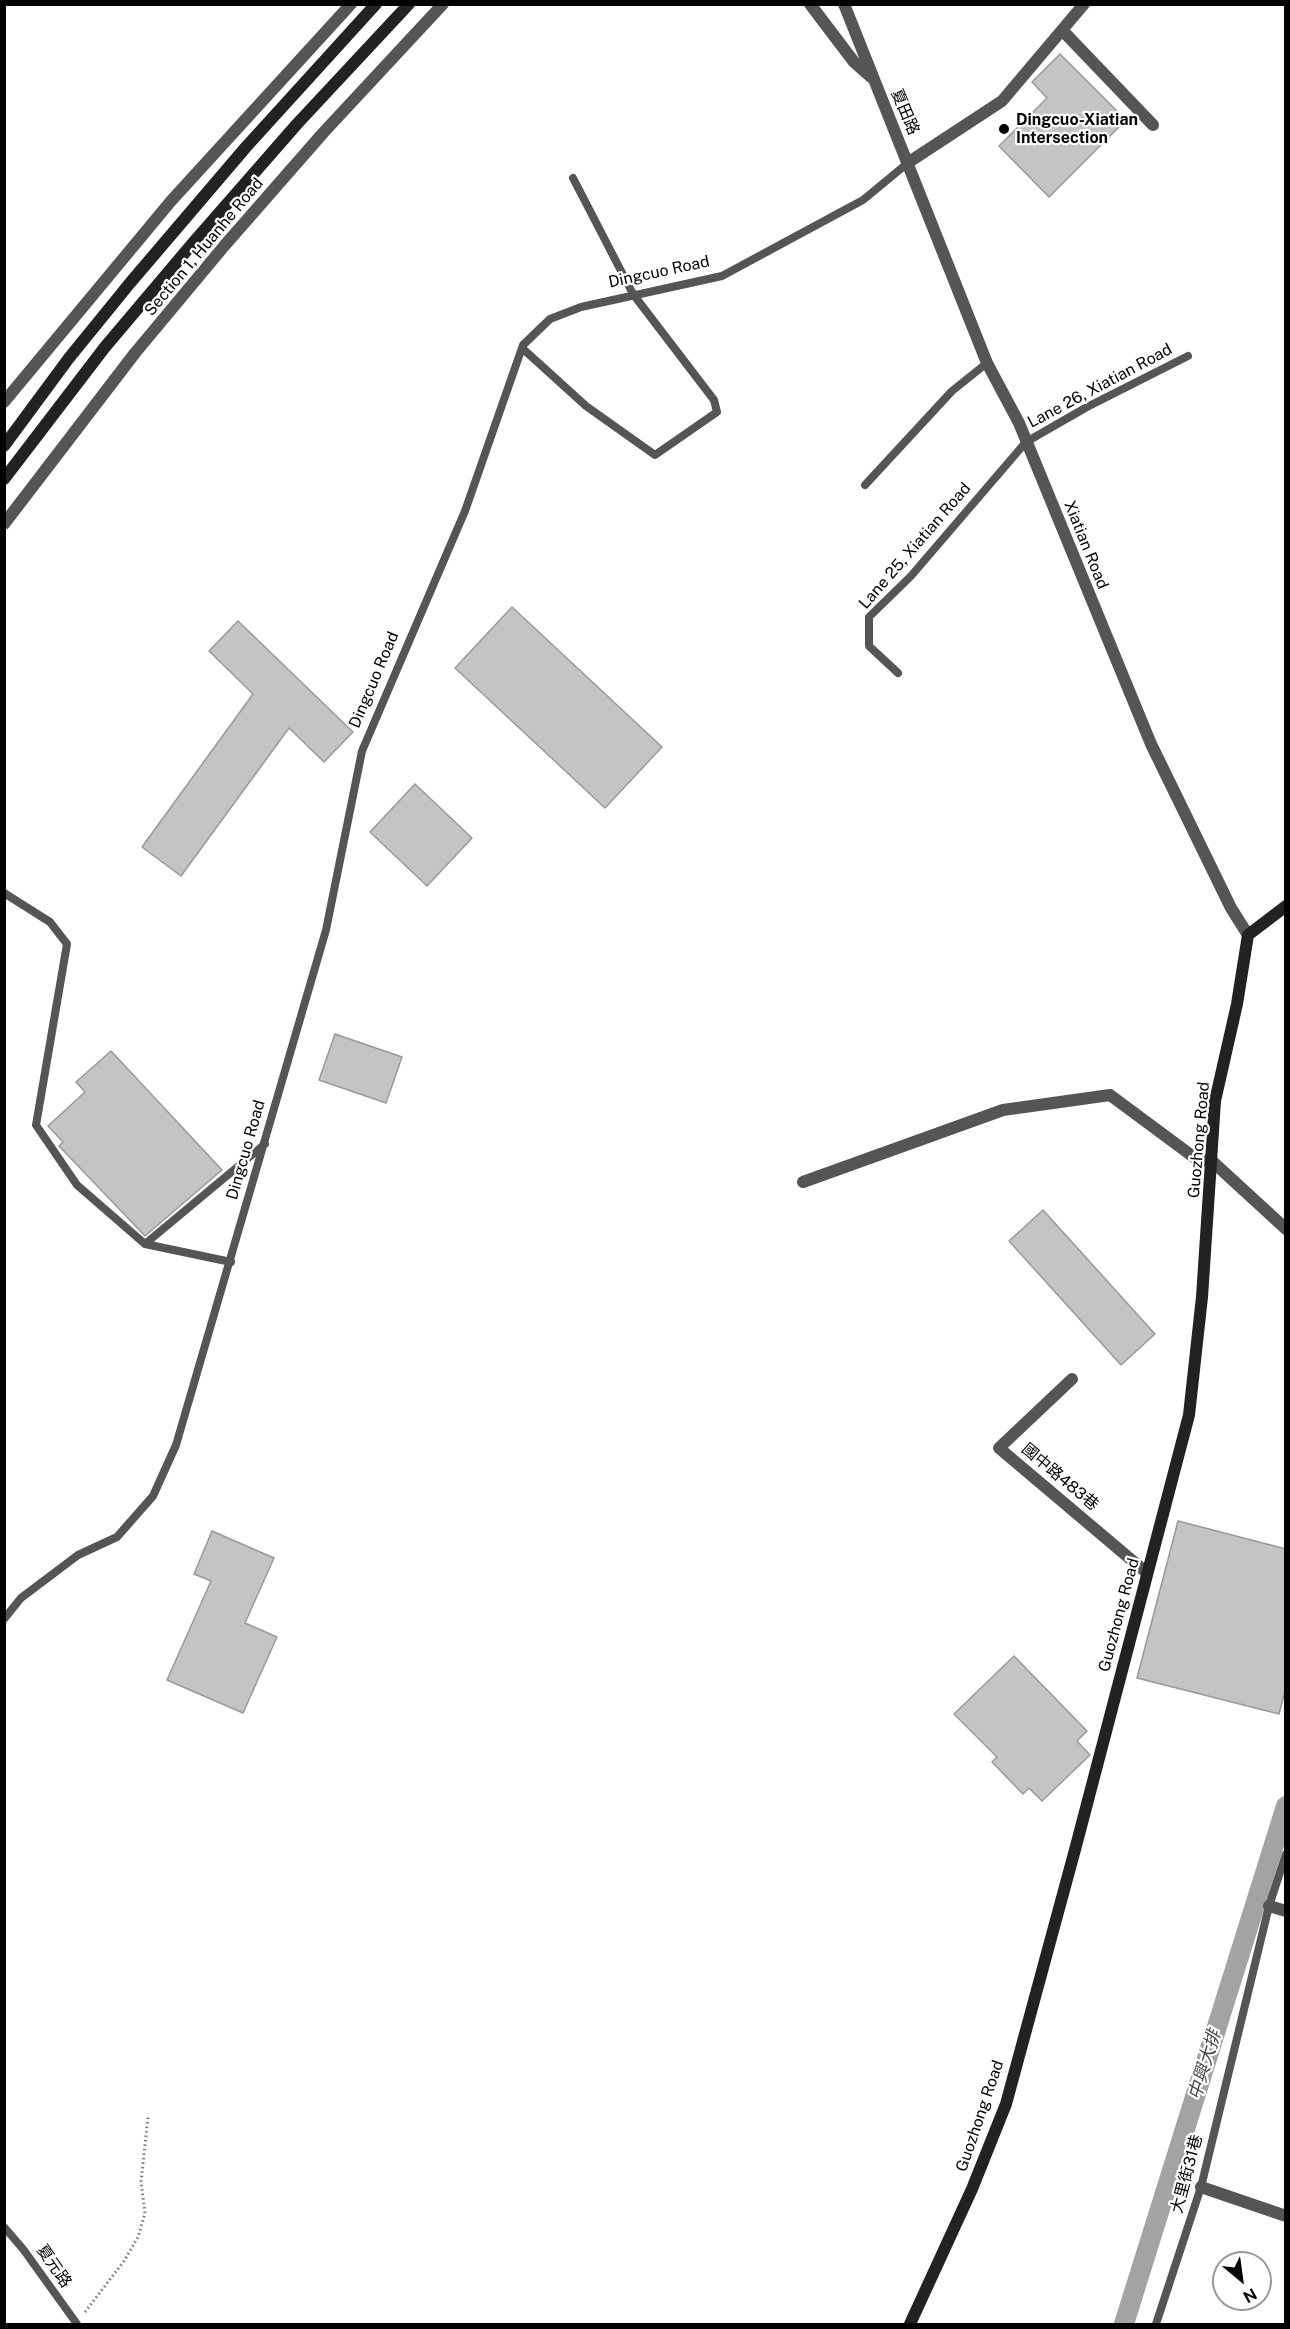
<!DOCTYPE html>
<meta charset="utf-8">
<style>
body{margin:0}
#map{position:relative;width:1290px;height:2329px;overflow:hidden;background:#fff;font-family:"Public Sans",sans-serif}
canvas{display:block}
.frame{position:absolute;inset:0;border:6px solid #000;pointer-events:none}
.north{position:absolute;left:1212px;top:2251px;width:60px;height:60px;box-sizing:border-box;background:#fff;border:2px solid #999;border-radius:50%;rotate:151deg;font-size:16px;font-weight:700;line-height:24px;text-align:center;color:#000}
.north::after{content:'';display:block;margin:auto;width:21px;height:27px;background:#000;clip-path:polygon(50% 0,100% 100%,50% 72%,0 100%)}
</style>
<div id="map">
<canvas width="1290" height="2329"></canvas>
<div class="frame"></div>
<div class="north">N</div>
</div>
<script>
const c = document.querySelector('canvas').getContext('2d');
c.lineJoin = 'round';
const poly = rows => new Path2D(rows.map(r => 'M' + r).join(''));
function strokePath(path, color, width, dash) { c.strokeStyle = color; c.lineWidth = width; c.lineCap = dash ? 'butt' : 'round'; c.setLineDash(dash || []); c.stroke(path); }
function fill(path, color) { c.fillStyle = color; c.fill(path, 'evenodd'); }
function label(font, color, halo, rows, align = 'center') {
  c.font = font + ' "Public Sans","Noto Sans TC",sans-serif'; c.lineWidth = 4.5; c.setLineDash([]); c.textBaseline = 'middle'; c.strokeStyle = halo; c.fillStyle = color; for (const [text, x, y, turn = 0] of rows) {
    c.save(); c.translate(x, y); c.rotate((+turn || 0) * Math.PI / 180); c.textAlign = isNaN(turn) ? turn : align; if (halo) c.strokeText(text, 0, 0); c.fillText(text, 0, 0); c.restore();
  }
}
const canal = poly([
 [1124,2324,1286,1806]
]);
const building = poly([
 [1060,54,1126,120,1049,197,999,146,1047,98,1032,82,1060,54],
 [512,607,662,747,605,808,455,668,512,607],
 [238,621,353,732,324,762,289,728,181,876,142,847,253,694,209,651,238,621],
 [415,784,472,838,427,886,370,832,415,784],
 [335,1034,402,1057,386,1103,319,1080,335,1034],
 [111,1051,222,1170,145,1236,59,1146,63,1142,48,1126,85,1092,76,1082,111,1051],
 [1043,1210,1155,1334,1121,1365,1009,1241,1043,1210],
 [1178,1521,1286,1549,1286,1687,1279,1714,1137,1678,1178,1521],
 [212,1531,274,1558,245,1623,277,1637,243,1713,167,1680,211,1581,194,1574,212,1531],
 [1014,1656,1087,1731,1077,1741,1090,1755,1042,1801,1029,1788,1023,1794,992,1762,997,1757,954,1714,1014,1656]
]);
const path = poly([
 [85,2312,124,2261,138,2237,145,2213,141,2182,148,2117]
]);
const lane = poly([
 [522,348,586,406,655,455,717,412,714,400,633,294,573,178],
 [865,485,952,391,987,363],
 [898,673,869,646,869,617,911,576,1026,442,1087,407,1188,356],
 [4,893,50,922,67,944,36,1125,77,1185,145,1244,231,1262],
 [145,1244,265,1144],
 [4,1619,21,1598,78,1555,117,1537,153,1496,176,1445,326,930,362,751,465,511,523,345,550,319,581,307,722,276,863,200,909,162],
 [4,2227,23,2249,77,2324],
 [1156,2324,1201,2187,1269,1906,1286,1854]
]);
const street = poly([
 [810,4,854,62,871,77],
 [844,4,987,363,1019,423,1151,744,1231,908,1248,935],
 [1062,30,1153,125],
 [909,162,1002,101,1084,4],
 [4,402,171,201,351,4],
 [4,524,135,353,225,245,323,133,443,4],
 [803,1182,1003,1110,1110,1095,1195,1158,1213,1162,1286,1229],
 [1072,1379,999,1448,1147,1573],
 [1269,1906,1286,1911],
 [1201,2187,1286,2216]
]);
const secondary = poly([
 [4,446,69,358,130,283,246,147,376,4],
 [4,479,105,347,193,243,297,124,409,4],
 [910,2324,972,2189,1006,2104,1076,1846,1189,1415,1202,1297,1215,1101,1237,1004,1248,935,1286,906]
]);
const markers = [
 [1004,129,6,"#000"]
];
const streetNames = [
 ["夏田路",905,112,67],
 ["Section 1, Huanhe Road",204,247,-50],
 ["Dingcuo Road",659,272,-12],
 ["Lane 26, Xiatian Road",1100,386,-28],
 ["Xiatian Road",1086,545,68],
 ["Lane 25, Xiatian Road",915,546,-49],
 ["Dingcuo Road",374,680,-67],
 ["Guozhong Road",1199,1140,-85],
 ["Dingcuo Road",246,1150,-74],
 ["國中路483巷",1060,1477,40],
 ["Guozhong Road",1119,1615,-75],
 ["Guozhong Road",980,2116,-71],
 ["大里街31巷",1187,2174,-75],
 ["夏元路",54,2266,55]
];
const poiNames = [
 ["Dingcuo-Xiatian",1016,120],
 ["Intersection",1016,138]
];
const waterNames = [
 ["中興大排",1205,2065,-73]
];
strokePath(canal, '#a3a3a3', 20);
fill(building, '#c4c4c4');
strokePath(building, '#999', 1.5);
strokePath(path, '#777', 3, [1.5, 3]);
strokePath(lane, '#555', 8);
strokePath(street, '#555', 12);
strokePath(secondary, '#222', 12);
for (const [x, y, r, color] of markers) { const dot = new Path2D(); dot.arc(x, y, r, 0, 2 * Math.PI); c.fillStyle = color; c.fill(dot); strokePath(dot, '#fff', 2); }
label('16px', '#000', '#fff', streetNames);
label('bold 16px', '#000', '#fff', poiNames, 'left');
label('italic 18px', '#444', '#fff', waterNames);
</script>
